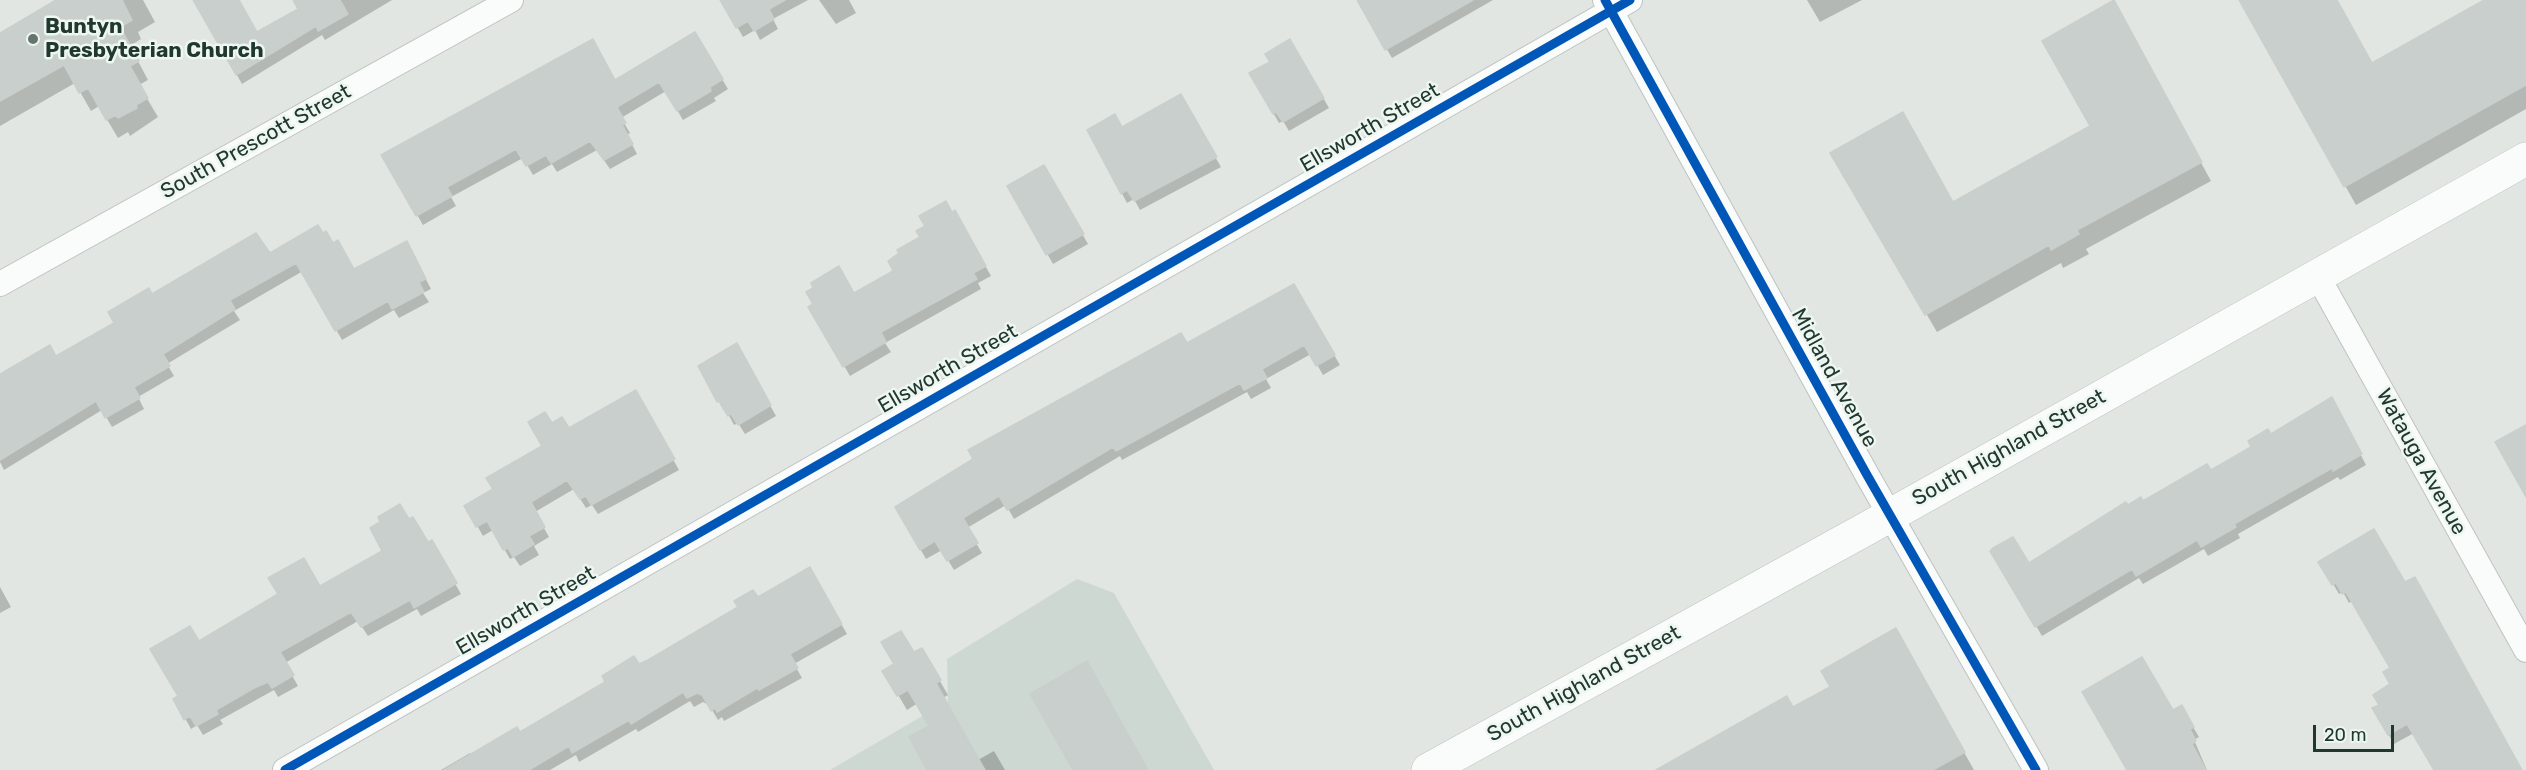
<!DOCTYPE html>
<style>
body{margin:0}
#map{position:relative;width:2526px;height:770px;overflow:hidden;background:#e1e6e3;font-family:Rubik,sans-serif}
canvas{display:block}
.scale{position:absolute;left:2313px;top:725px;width:81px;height:27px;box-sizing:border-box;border:3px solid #20382f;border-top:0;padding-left:8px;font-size:18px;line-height:21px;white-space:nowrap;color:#20382f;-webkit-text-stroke:4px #eef6f1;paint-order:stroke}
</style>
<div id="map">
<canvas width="2526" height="770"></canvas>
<div class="scale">20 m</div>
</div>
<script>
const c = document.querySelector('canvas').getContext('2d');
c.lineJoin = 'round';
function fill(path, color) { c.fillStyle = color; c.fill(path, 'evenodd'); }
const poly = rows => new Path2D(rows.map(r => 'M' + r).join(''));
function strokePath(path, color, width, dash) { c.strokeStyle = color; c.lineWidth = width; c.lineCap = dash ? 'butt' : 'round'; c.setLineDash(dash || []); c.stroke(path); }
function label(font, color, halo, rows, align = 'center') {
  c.font = font + ' Rubik,sans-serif'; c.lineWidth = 5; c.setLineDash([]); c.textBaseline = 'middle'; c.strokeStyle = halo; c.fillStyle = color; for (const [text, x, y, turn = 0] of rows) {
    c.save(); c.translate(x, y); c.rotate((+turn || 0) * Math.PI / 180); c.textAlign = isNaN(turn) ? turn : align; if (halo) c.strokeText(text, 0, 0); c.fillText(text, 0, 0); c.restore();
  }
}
const built = poly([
 [1077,579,1114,593,1214,770,830,770,948,701,947,659]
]);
const shadow = poly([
 [59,0,143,0,155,22,138,32,141,39,130,46,148,80,139,85,158,117,130,136,128,132,118,138,99,106,91,111,75,83,0,126,0,33],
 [208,0,238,0,257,34,300,9,294,0,392,0,325,40,322,35,242,84,198,6],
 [722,0,808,0,773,19,778,29,760,40,755,30,743,37],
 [819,0,849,0,856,13,836,24],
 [1358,0,1493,0,1392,58],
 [1807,0,1862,0,1820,22],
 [2240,0,2336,0,2372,65,2487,0,2526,0,2526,109,2356,205],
 [2124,21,2211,181,2086,249,2089,254,2063,268,2061,263,1937,332,1832,154,1952,204,2092,126],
 [695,34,728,89,714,98,716,101,683,120,666,91,621,118,630,133,627,135,637,154,610,169,597,150,557,172,552,164,533,175,523,158,451,197,456,206,423,225,383,156,615,82],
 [1290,41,1329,108,1289,131,1283,121,1279,123,1251,74,1272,62],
 [1180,96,1221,167,1140,210,1134,199,1127,203,1089,131,1121,129],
 [1044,167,1088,244,1053,264,1009,186],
 [955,212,991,276,978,283,981,289,885,343,891,352,850,376,810,307,854,295,895,272,922,238],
 [412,253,431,289,423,293,429,302,399,318,394,310,342,340,303,271,234,311,240,320,167,364,174,376,138,397,144,409,112,427,102,410,4,470,0,462,0,375,55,358,116,324,152,296,269,255,354,271],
 [1293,286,1340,365,1323,375,1311,354,1266,379,1271,388,1251,399,1247,392,1122,460,1120,456,1014,519,1006,505,967,528,982,553,954,570,942,550,926,559,897,508],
 [736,345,776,416,745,434,738,423,734,425,726,410,724,411,700,366],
 [635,392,679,470,598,514,592,505,586,508,574,489,535,512,549,537,534,546,539,555,520,566,514,557,510,559,493,530,483,536,466,506,495,490,544,446,552,425,568,430],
 [2337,409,2366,465,2340,480,2338,477,2238,534,2240,538,2208,556,2204,549,2143,584,2139,578,2042,636,1992,551,2029,565,2127,507,2210,472,2270,436],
 [431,542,461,594,421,616,417,609,368,636,358,621,285,663,298,686,278,697,274,690,220,720,223,724,203,735,197,725,191,729,175,700,180,697,198,643,319,588],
 [2320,562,2521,770,2436,770,2414,733,2394,744,2374,709,2381,705,2392,685,2392,669,2352,601,2349,603,2343,592,2339,594],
 [809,569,847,634,794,664,802,678,724,721,722,717,718,720,709,705,703,702,694,707,690,701,638,732,636,729,579,762,576,755,550,770,441,770,470,753,472,755,519,734],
 [0,587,11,607,0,613],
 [1906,649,1974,770,1659,770,1793,709],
 [922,650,948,695,943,698,978,760,994,751,1005,770,929,770,931,727,918,703,907,710,884,671],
 [2181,707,2199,737,2194,740,2207,770,2129,770,2172,712]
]);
const building = poly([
 [56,0,122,0,132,20,120,27,139,61,130,66,148,98,136,105,137,108,118,118,116,115,106,120,88,88,79,93,64,65,0,101,0,33,56,0],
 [193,0,239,0,257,32,298,9,293,0,340,0,348,14,318,31,316,26,236,75,193,0],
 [720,0,785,0,769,9,774,19,754,31,748,21,736,28,720,0],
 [1357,0,1473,0,1385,50,1357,0],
 [2114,0,2202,162,2077,230,2079,234,2051,250,2049,245,1925,315,1830,153,1903,112,1953,202,2090,126,2042,41,2114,0],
 [2239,0,2337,0,2372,63,2484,0,2526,0,2526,85,2344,187,2239,0],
 [695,32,723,79,710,87,711,91,677,111,659,82,617,107,626,123,622,125,633,144,604,160,590,141,551,163,546,155,526,166,516,149,447,187,452,196,416,216,381,155,593,39,615,80,695,32],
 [1290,39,1324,98,1283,122,1276,112,1273,114,1249,73,1270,62,1265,54,1290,39],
 [1181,94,1217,157,1134,201,1127,190,1121,194,1087,130,1115,114,1122,127,1181,94],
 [1044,165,1084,234,1046,255,1007,186,1044,165],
 [946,201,952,212,955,210,986,266,973,273,977,279,881,332,886,342,843,367,808,307,813,304,806,292,813,288,811,283,839,266,854,293,893,271,888,261,899,253,897,250,920,237,916,231,925,226,919,216,946,201],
 [318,225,323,233,326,231,333,243,338,240,354,269,407,241,426,279,419,282,424,292,392,309,388,301,335,331,296,263,230,300,235,309,163,354,170,366,134,387,140,398,105,418,96,401,0,460,0,374,50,345,56,356,114,323,108,312,149,288,152,294,256,233,270,253,318,225],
 [1294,284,1335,355,1316,366,1304,345,1262,369,1267,378,1244,390,1240,383,1116,451,1113,447,1007,510,999,496,963,518,978,543,947,561,935,541,920,550,895,507,973,459,968,450,1181,333,1187,343,1294,284],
 [737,343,771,405,738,425,731,414,728,416,719,401,717,402,698,366,737,343],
 [636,390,675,459,591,505,586,496,580,499,567,480,531,502,545,527,529,536,534,544,513,557,508,548,503,550,487,521,476,527,464,506,493,489,486,478,542,446,528,422,545,412,552,423,562,417,569,428,636,390],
 [2332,397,2362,454,2333,471,2332,468,2234,524,2236,527,2201,547,2197,540,2136,576,2132,569,2035,627,1990,551,1993,548,2013,537,2029,563,2126,502,2128,505,2141,497,2143,501,2207,464,2211,470,2251,447,2248,441,2268,429,2271,434,2332,397],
 [2526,425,2526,497,2495,442,2526,425],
 [400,504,409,519,413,517,428,542,432,540,457,583,414,608,410,600,361,627,351,612,280,652,294,675,272,688,268,682,254,688,216,710,218,714,196,726,190,716,184,720,173,699,178,696,150,649,190,626,199,641,278,594,268,578,304,558,320,586,382,551,370,528,380,522,378,517,400,504],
 [2374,529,2405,582,2415,577,2522,770,2434,770,2407,724,2388,735,2372,708,2379,705,2373,695,2390,684,2383,672,2390,668,2346,592,2342,594,2336,583,2332,585,2318,562,2374,529],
 [810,567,842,624,790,654,798,668,759,690,757,688,717,712,715,708,711,711,702,695,697,693,687,698,683,692,631,724,629,720,572,753,569,746,529,770,444,770,517,727,520,732,605,682,602,676,634,656,639,664,648,660,738,607,734,601,753,590,758,597,810,567],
 [1896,628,1965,752,1933,770,1656,770,1787,696,1793,707,1830,687,1821,671,1896,628],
 [901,631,914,652,922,648,941,680,936,683,985,770,927,770,909,737,929,726,908,690,897,696,882,671,894,664,881,642,901,631],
 [2142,657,2173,710,2182,705,2194,727,2190,729,2196,741,2192,744,2206,770,2127,770,2082,692,2142,657],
 [1087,661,1148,770,1073,770,1030,694,1087,661]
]);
const minor = poly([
 [1605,0,1867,475,2036,770],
 [2317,275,2526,650],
 [0,284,511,0],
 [285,770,1630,0]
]);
const secondary = poly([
 [1428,770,1864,530,2526,159]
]);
const cycleway = poly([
 [1605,0,1867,475,2036,770],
 [285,770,1630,0]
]);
const markers = [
 [33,39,6,"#64756e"]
];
const poiNames = [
 ["Buntyn",45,27],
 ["Presbyterian Church",45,51]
];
const streetNames = [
 ["Ellsworth Street",1370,128,-30],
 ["South Prescott Street",256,142,-29],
 ["Ellsworth Street",948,369,-30],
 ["Midland Avenue",1834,378,61],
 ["South Highland Street",2009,448,-29],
 ["Watauga Avenue",2421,462,61],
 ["Ellsworth Street",526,611,-30],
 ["South Highland Street",1584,684,-29]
];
fill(built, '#ced8d3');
fill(shadow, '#0003');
fill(building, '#c9cfcc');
strokePath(building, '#c9cfcc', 1.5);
strokePath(minor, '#bec3c0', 26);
strokePath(secondary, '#bcc4c0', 34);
strokePath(minor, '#fafbfb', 24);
strokePath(secondary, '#fafbfb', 33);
strokePath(cycleway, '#0057b8', 9);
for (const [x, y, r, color] of markers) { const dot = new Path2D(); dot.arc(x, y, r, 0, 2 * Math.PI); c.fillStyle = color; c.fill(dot); strokePath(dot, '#eef6f1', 2); }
label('bold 21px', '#20382f', '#eef6f1', poiNames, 'left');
label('21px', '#20382f', '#eef6f1', streetNames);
</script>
